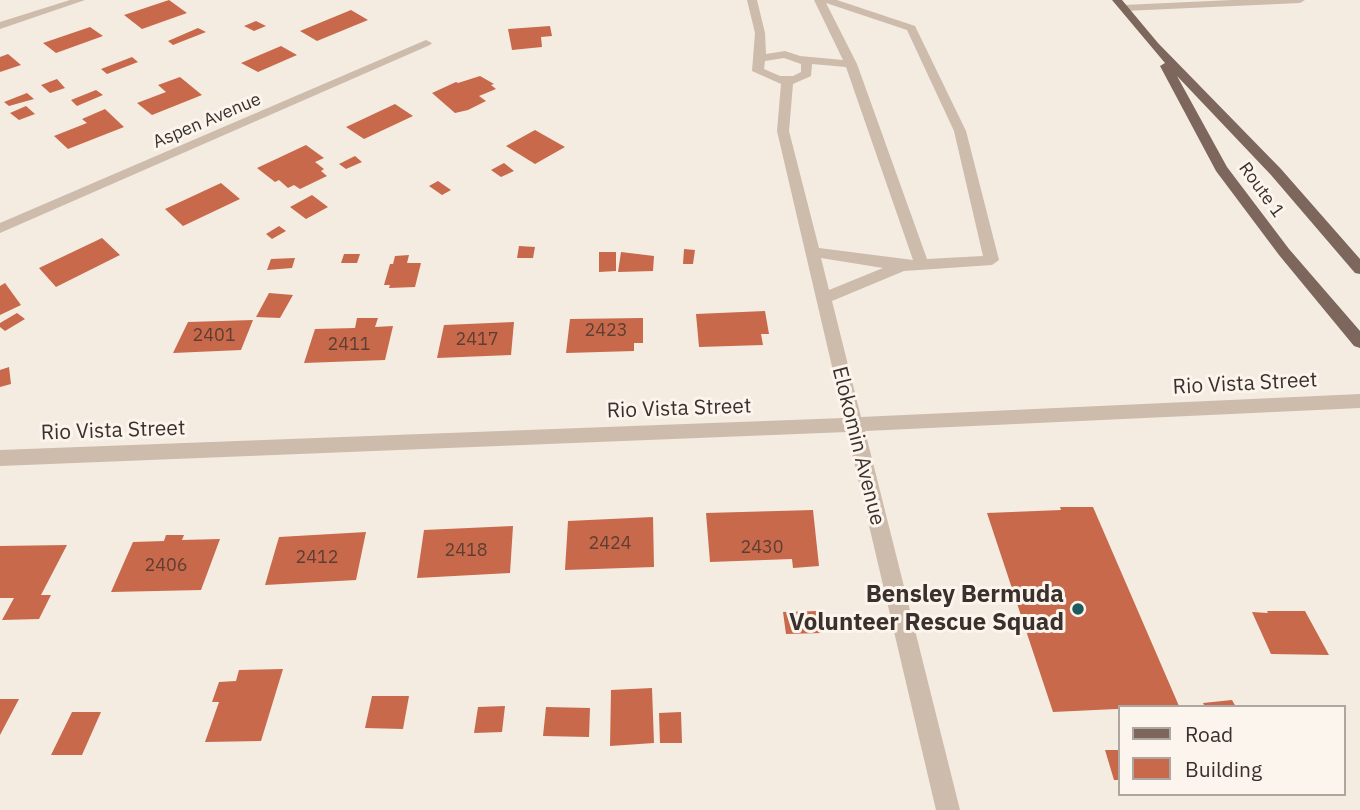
<!DOCTYPE html>
<style>
body{margin:0}
#map{position:relative;width:1360px;height:810px;overflow:hidden;background:#f4ebe1;font-family:"IBM Plex Sans",sans-serif}
canvas{display:block}
.legend{position:absolute;left:1118px;top:705px;width:228px;height:91px;box-sizing:border-box;background:#fbf5ee;border:2px solid #aea6a0;margin:0;padding:9px 12px;list-style:none;font-size:21px;color:#3b302b}
.legend li{display:flex;align-items:center;gap:14px;height:35px}
.legend b{width:35px;border:2px solid #aea6a0}
</style>
<div id="map">
<canvas width="1360" height="810"></canvas>
<ul class="legend">
<li><b style="height:9px;background:#7d675c"></b>Road</li>
<li><b style="height:19px;background:#c8694b"></b>Building</li>
</ul>
</div>
<script>
const c = document.querySelector('canvas').getContext('2d');
c.lineJoin = 'round';
function fill(path, color) { c.fillStyle = color; c.fill(path, 'evenodd'); }
const poly = rows => new Path2D(rows.map(r => 'M' + r).join(''));
function strokePath(path, color, width, dash) { c.strokeStyle = color; c.lineWidth = width; c.lineCap = dash ? 'butt' : 'round'; c.setLineDash(dash || []); c.stroke(path); }
function label(font, color, halo, rows, align = 'center') {
  c.font = font + ' "IBM Plex Sans",sans-serif'; c.lineWidth = 6; c.setLineDash([]); c.textBaseline = 'middle'; c.strokeStyle = halo; c.fillStyle = color; for (const [text, x, y, turn = 0] of rows) {
    c.save(); c.translate(x, y); c.rotate((+turn || 0) * Math.PI / 180); c.textAlign = isNaN(turn) ? turn : align; if (halo) c.strokeText(text, 0, 0); c.fillText(text, 0, 0); c.restore();
  }
}
const building = poly([
 [169,0,187,13,142,29,124,15],
 [351,10,368,20,317,41,300,31],
 [256,21,266,26,254,31,244,26],
 [550,26,552,36,541,37,542,47,512,50,508,29],
 [90,27,103,36,56,53,43,43],
 [198,28,206,32,173,45,168,41],
 [281,46,297,55,258,72,241,63],
 [8,54,21,65,0,72,0,57],
 [132,57,138,62,107,74,101,69],
 [480,76,494,84,491,85,496,89,479,96,486,101,468,110,455,113,432,93,456,82,458,83],
 [180,77,202,95,152,115,137,103,166,92,158,85],
 [57,79,65,88,50,93,41,85],
 [96,90,103,95,77,106,71,100],
 [27,93,34,99,9,106,4,102],
 [395,104,413,116,364,139,346,127],
 [26,106,35,114,19,120,10,113],
 [105,109,124,127,68,149,54,136,87,123,82,119],
 [535,130,565,147,535,164,506,146],
 [306,145,324,158,315,162,324,169,321,171,327,176,300,189,294,185,288,188,279,180,275,182,257,168],
 [355,156,362,162,346,169,339,164],
 [504,163,514,171,501,177,491,170],
 [438,181,451,190,442,195,429,186],
 [221,183,240,199,183,226,165,209],
 [312,195,328,207,306,219,290,207],
 [279,226,286,231,272,239,266,234],
 [102,238,120,255,56,287,39,268],
 [519,246,535,247,533,258,517,258],
 [684,249,695,250,693,264,683,264],
 [599,252,616,252,616,271,599,272],
 [621,252,654,256,653,271,618,272],
 [344,254,360,254,357,263,341,263],
 [409,255,407,263,421,263,415,287,389,288,390,285,384,285,390,264,393,264,395,256],
 [295,258,292,268,267,270,271,259],
 [5,283,21,305,0,315,0,286],
 [269,293,293,295,280,318,256,317],
 [765,311,769,334,761,334,763,345,699,347,696,314],
 [17,313,25,319,5,331,0,327,0,323],
 [357,318,378,318,375,327,393,326,385,360,304,363,315,329,355,328],
 [643,318,643,343,634,343,634,351,566,353,570,319],
 [253,320,241,350,173,353,188,322],
 [514,322,511,355,437,358,444,325],
 [9,367,11,384,0,387,0,370],
 [1060,507,1093,507,1179,706,1053,712,987,513,1061,510],
 [813,510,819,566,793,568,792,559,710,562,706,513],
 [653,517,654,567,565,570,568,521],
 [513,526,510,573,417,578,424,530],
 [366,532,356,580,265,585,279,537],
 [166,535,184,535,182,540,220,539,201,590,111,592,133,542,164,541],
 [67,545,41,595,51,595,39,619,2,620,14,598,0,598,0,546],
 [819,611,822,633,786,634,783,612],
 [1267,611,1305,611,1329,655,1271,654,1252,612,1268,613],
 [283,669,261,741,205,742,219,702,212,702,219,682,236,681,239,670],
 [652,688,654,743,610,746,611,690],
 [372,696,409,696,403,729,365,728],
 [0,699,19,699,0,735],
 [1232,700,1236,707,1205,707,1203,703],
 [505,706,502,732,474,733,478,707],
 [546,707,590,708,589,737,543,736],
 [72,712,101,712,82,755,51,755],
 [681,712,682,743,660,743,659,713],
 [1105,750,1120,750,1120,780,1114,780]
]);
const minor = poly([
 [70,0,85,0,0,29,0,22,70,0],
 [747,0,757,0,765,33,766,54,785,51,800,56,843,60,814,0,837,0,915,26,966,131,999,260,992,265,904,271,832,301,861,417,1360,394,1360,408,865,431,960,810,936,810,847,432,0,466,0,450,844,418,777,131,781,84,752,71,755,33,747,0],
 [826,3,907,30,954,131,983,256,927,259,857,64,826,3],
 [784,58,801,64,801,72,793,76,780,76,764,69,765,61,784,58],
 [812,64,846,67,913,260,819,248,789,131,793,84,811,76,812,64],
 [821,258,883,268,829,290,821,258],
 [1232,0,1305,0,1300,3,1124,11,1119,8,1124,5,1232,0],
 [426,40,432,43,430,45,0,233,0,223,426,40]
]);
const major = poly([
 [1112,0,1122,0,1158,43,1281,169,1360,259,1360,274,1355,273,1271,175,1177,76,1227,167,1289,249,1360,331,1360,348,1354,346,1279,255,1216,171,1160,66,1165,63,1112,0]
]);
const markers = [
 [1078,609,7,"#1f5a5e"]
];
const farStreetnames = [
 ["Aspen Avenue",207,121,-23],
 ["Route 1",1261,190,54]
];
const numberNames = [
 ["2423",606,331],
 ["2401",214,336],
 ["2417",477,340],
 ["2411",349,345],
 ["2424",610,544],
 ["2430",762,548],
 ["2418",466,551],
 ["2412",317,558],
 ["2406",166,566]
];
const streetNames = [
 ["Rio Vista Street",1245,384,-3],
 ["Rio Vista Street",679,409,-2],
 ["Rio Vista Street",113,431,-2],
 ["Elokomin Avenue",858,446,76]
];
const nearPoinames = [
 ["Bensley Bermuda",1064,595],
 ["Volunteer Rescue Squad",1064,623]
];
fill(building, '#c8694b');
fill(minor, '#cdbbac');
fill(major, '#7d675c');
for (const [x, y, r, color] of markers) { const dot = new Path2D(); dot.arc(x, y, r, 0, 2 * Math.PI); c.fillStyle = color; c.fill(dot); strokePath(dot, '#fbf5ee', 2.5); }
label('18px', '#3b302b', '#fbf5ee', farStreetnames);
label('18px', '#5e3e33', null, numberNames);
label('21px', '#3b302b', '#fbf5ee', streetNames);
label('bold 24px', '#3b302b', '#fbf5ee', nearPoinames, 'right');
</script>
